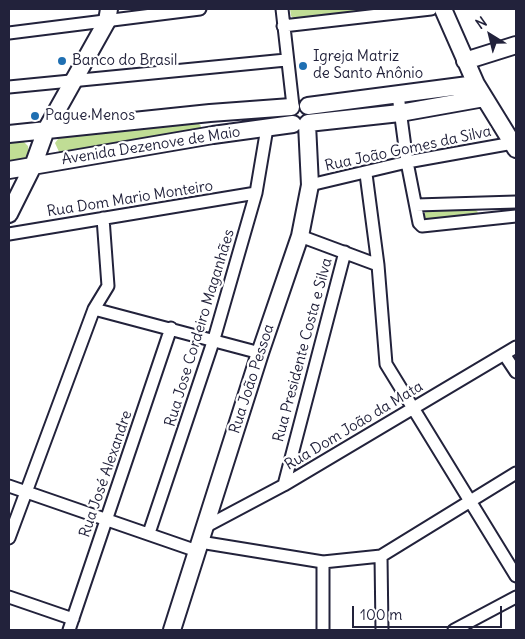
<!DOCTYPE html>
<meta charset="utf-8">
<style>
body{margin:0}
#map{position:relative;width:525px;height:639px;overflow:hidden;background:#fff;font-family:Delius,sans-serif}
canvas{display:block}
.frame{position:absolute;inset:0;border:10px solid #22223b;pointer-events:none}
.north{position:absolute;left:465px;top:10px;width:50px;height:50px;-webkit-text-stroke:4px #fff;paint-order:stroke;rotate:324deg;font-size:14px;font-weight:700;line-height:20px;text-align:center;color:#22223b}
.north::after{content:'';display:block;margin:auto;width:18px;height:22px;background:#22223b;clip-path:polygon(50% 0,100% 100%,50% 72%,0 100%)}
.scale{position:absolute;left:352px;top:606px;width:150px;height:22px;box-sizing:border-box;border:2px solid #22223b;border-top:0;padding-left:6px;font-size:15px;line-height:18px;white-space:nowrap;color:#22223b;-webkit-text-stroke:4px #fff;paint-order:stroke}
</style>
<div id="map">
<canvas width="525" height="639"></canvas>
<div class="frame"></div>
<div class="north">N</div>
<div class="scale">100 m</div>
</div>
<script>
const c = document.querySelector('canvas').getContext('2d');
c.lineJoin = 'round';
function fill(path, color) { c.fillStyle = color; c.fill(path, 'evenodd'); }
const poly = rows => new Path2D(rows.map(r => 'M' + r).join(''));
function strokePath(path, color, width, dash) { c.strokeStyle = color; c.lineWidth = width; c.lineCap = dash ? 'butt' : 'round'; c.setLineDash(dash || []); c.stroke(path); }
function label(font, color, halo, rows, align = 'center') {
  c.font = font + ' Delius,sans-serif'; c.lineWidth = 4.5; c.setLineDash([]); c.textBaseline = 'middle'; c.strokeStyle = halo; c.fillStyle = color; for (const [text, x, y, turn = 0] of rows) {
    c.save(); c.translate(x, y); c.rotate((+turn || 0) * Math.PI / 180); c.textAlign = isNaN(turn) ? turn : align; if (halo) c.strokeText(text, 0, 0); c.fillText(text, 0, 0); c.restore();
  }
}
const green = poly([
 [290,9,398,9,296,20,291,16],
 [197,122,201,126,200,130,60,154,55,143,61,135],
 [9,140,22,140,28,146,29,154,24,160,9,164],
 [474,209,478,212,476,215,426,220,424,217,425,212,428,210]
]);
const street = poly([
 [282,9,293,106],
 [283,26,431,9],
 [9,33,200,9],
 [9,87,286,60],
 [398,95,407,162,419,223,422,226,516,216],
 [366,174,378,265,386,364,516,576],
 [310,185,407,162,513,143],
 [416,205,516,202],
 [9,234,256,193],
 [300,236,378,265],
 [94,309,260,353],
 [504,354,516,372],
 [284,485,345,252],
 [9,486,197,551],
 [205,527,284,485,516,347],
 [149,533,214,339,256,193,267,128],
 [9,538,94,309,108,286,103,218],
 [200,542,323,562,381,556,516,473],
 [381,556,382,630],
 [9,597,73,619],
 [69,630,171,328],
 [323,630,323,562],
 [454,630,516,597]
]);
const secondary = poly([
 [443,9,476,84,516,149],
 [465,61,516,45],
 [308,106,476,84],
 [308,123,400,113,484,98],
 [9,134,210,113,291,107],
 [9,170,213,135,293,124],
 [9,214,33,166,46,130,107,21,109,9],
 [172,630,260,353,300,236,310,185,307,124]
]);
const markers = [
 [62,61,5,"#1f6fb2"],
 [303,66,5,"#1f6fb2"],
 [35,116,5,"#1f6fb2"]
];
const poiNames = [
 ["Igreja Matriz",313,57],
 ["de Santo Anônio",313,74],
 ["Banco do Brasil",72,61],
 ["Pague Menos",45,116]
];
const streetNames = [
 ["Avenida Dezenove de Maio",151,146,-9],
 ["Rua João Gomes da Silva",408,149,-12],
 ["Rua Dom Mario Monteiro",130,199,-9],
 ["Rua Jose Cordeiro Maganhães",200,328,-73],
 ["Rua Presidente Costa e Silva",303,350,-75],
 ["Rua João Pessoa",252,379,-72],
 ["Rua Dom João da Mata",354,426,-31],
 ["Rua José Alexandre",106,474,-71]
];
fill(green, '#c0dd95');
strokePath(street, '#22223b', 15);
strokePath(secondary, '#22223b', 20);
strokePath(street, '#fff', 11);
strokePath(secondary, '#fff', 16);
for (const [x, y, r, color] of markers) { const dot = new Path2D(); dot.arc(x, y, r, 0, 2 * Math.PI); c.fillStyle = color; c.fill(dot); strokePath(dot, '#fff', 2); }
label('15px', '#22223b', '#fff', poiNames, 'left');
label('15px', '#22223b', '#fff', streetNames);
</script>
